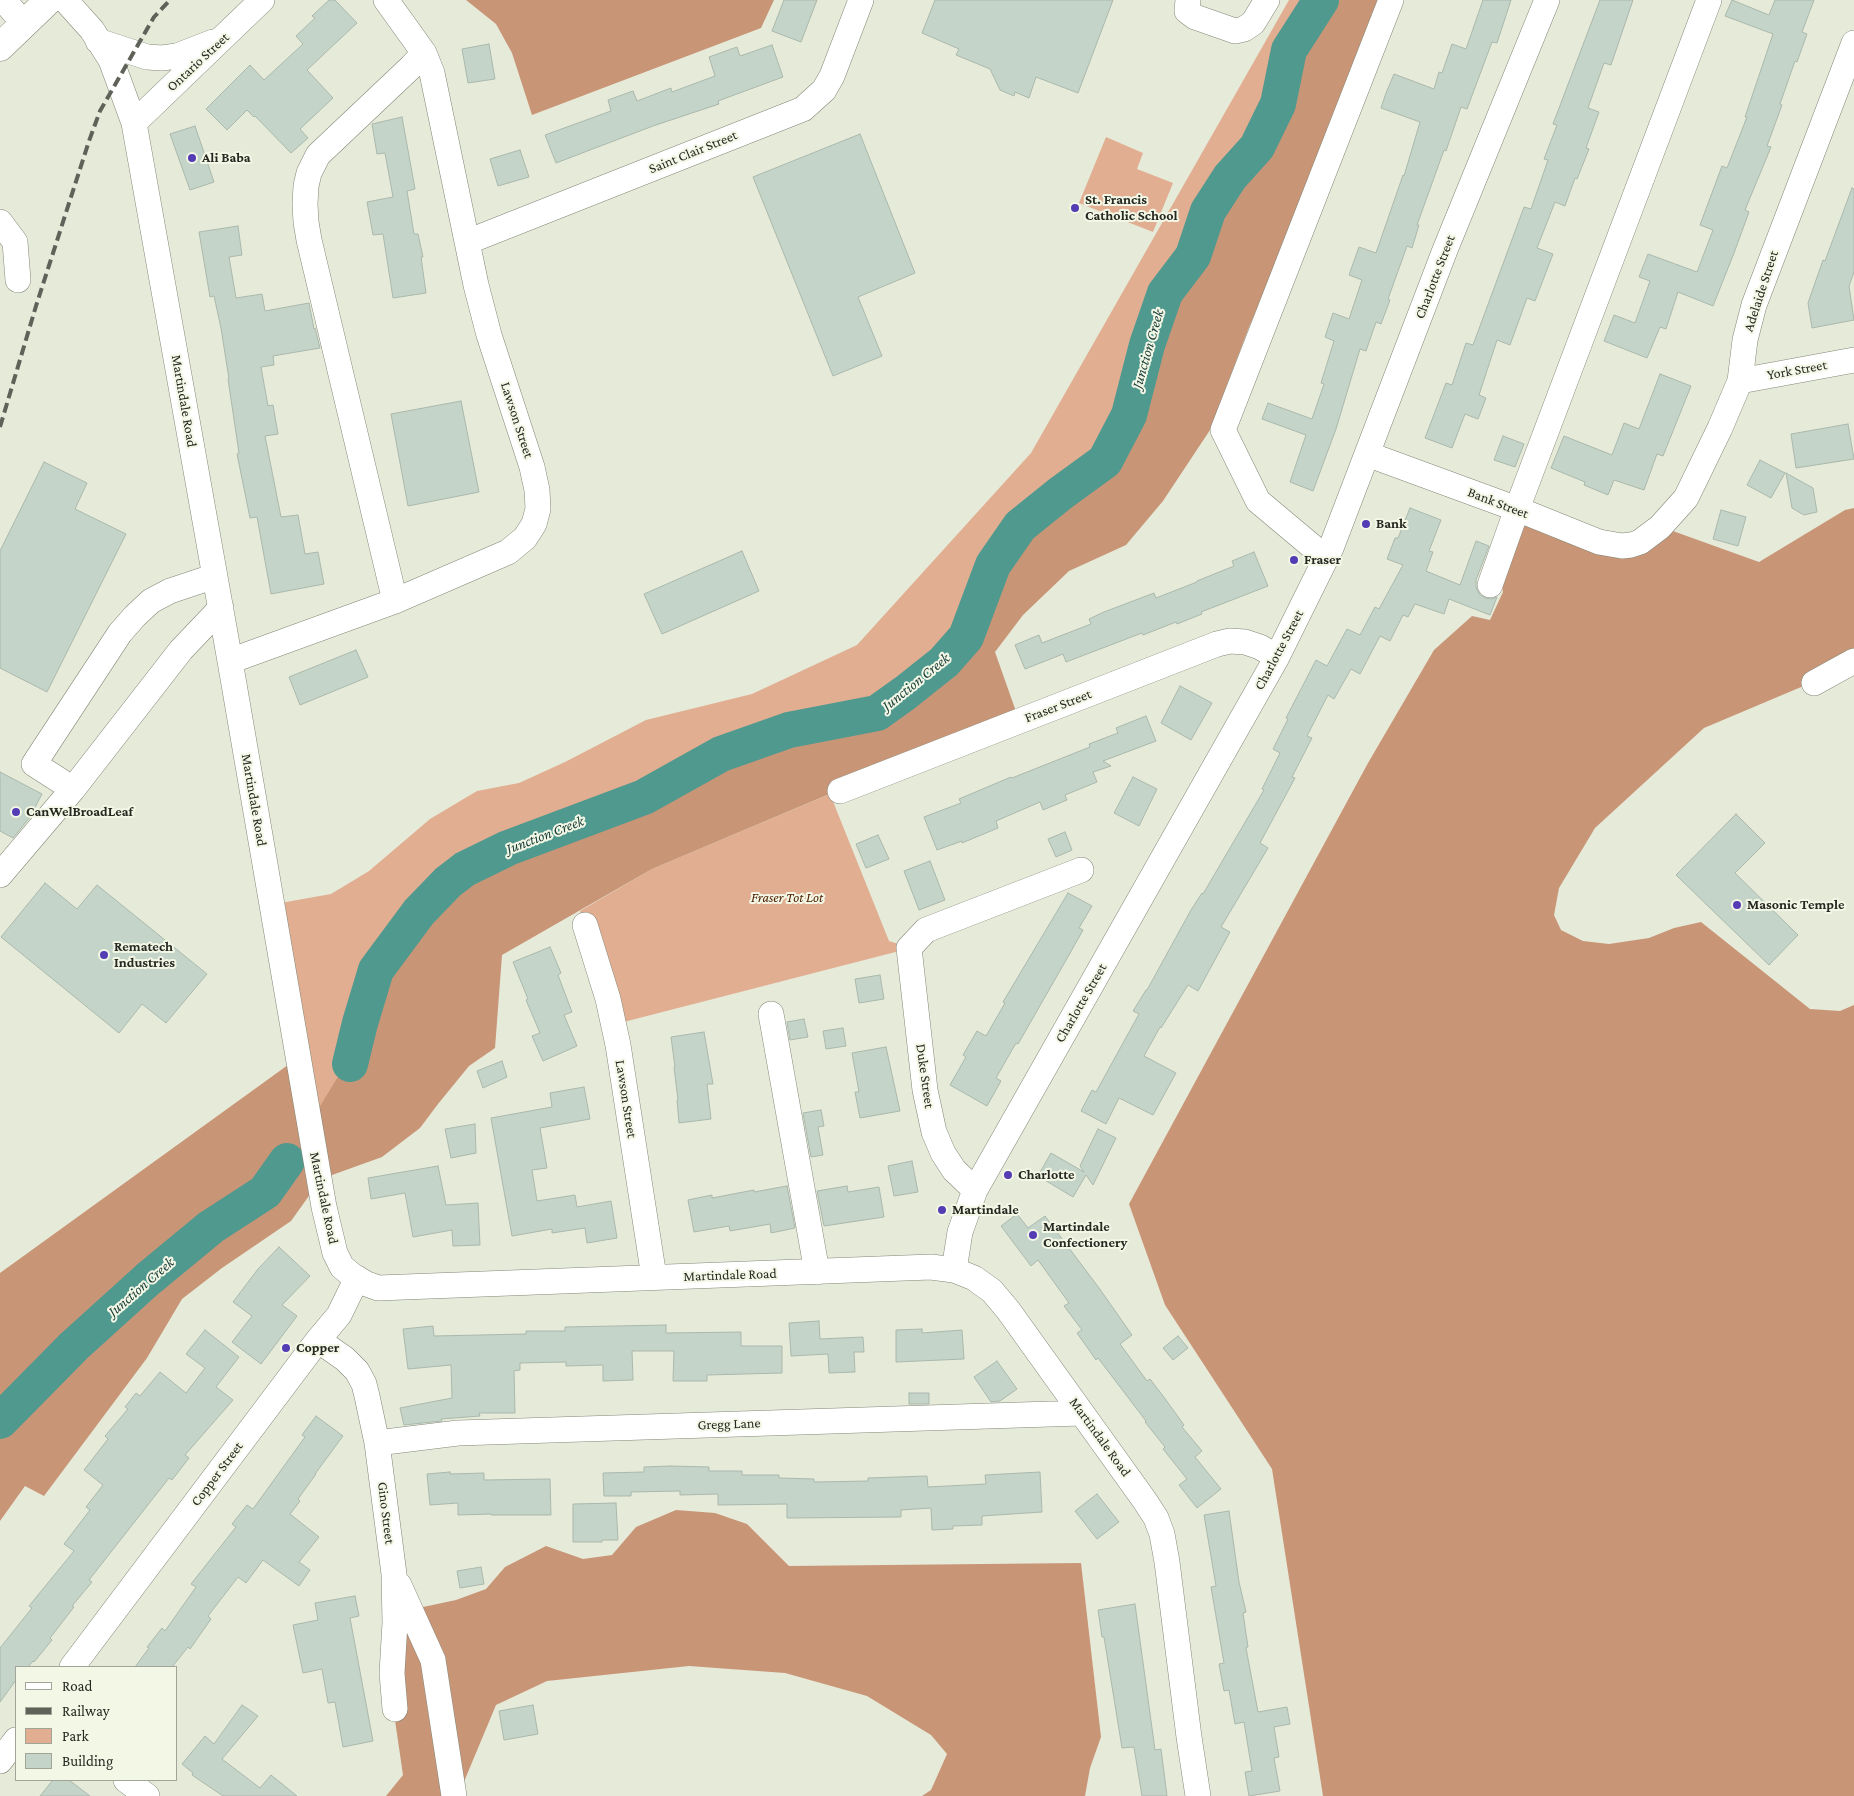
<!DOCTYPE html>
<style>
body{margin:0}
#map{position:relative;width:1854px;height:1796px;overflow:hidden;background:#e6ead9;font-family:"Crimson Pro",serif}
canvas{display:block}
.legend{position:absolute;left:15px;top:1666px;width:162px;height:115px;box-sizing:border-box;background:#f3f7e6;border:1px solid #a1a497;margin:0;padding:6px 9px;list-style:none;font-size:15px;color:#262821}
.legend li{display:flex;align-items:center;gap:10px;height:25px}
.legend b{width:25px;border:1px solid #a1a497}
</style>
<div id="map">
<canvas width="1854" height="1796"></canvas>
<ul class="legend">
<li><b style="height:6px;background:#fff"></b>Road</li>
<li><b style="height:6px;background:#5f6258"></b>Railway</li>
<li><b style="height:14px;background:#e1ae91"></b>Park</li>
<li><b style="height:14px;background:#c5d4c8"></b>Building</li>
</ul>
</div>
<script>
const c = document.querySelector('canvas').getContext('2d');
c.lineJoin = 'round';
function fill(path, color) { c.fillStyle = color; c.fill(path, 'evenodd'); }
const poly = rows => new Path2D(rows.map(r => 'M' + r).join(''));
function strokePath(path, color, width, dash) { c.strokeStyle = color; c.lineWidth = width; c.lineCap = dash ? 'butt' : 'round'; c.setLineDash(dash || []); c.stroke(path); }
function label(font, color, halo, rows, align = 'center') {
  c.font = font + ' "Crimson Pro",serif'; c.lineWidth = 4; c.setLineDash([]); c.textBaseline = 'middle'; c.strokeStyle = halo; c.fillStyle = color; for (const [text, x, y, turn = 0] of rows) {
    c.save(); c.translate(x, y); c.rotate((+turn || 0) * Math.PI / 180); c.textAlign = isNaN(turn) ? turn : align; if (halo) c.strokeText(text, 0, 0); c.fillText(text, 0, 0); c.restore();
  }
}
const green = poly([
 [1289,0,1319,0,1287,49,1277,104,1256,146,1229,176,1206,210,1191,256,1163,292,1145,345,1127,414,1104,460,1088,472,992,565,965,636,943,661,904,692,876,712,788,728,721,753,644,796,508,847,464,867,447,881,418,911,375,970,343,1068,311,1122,275,904,331,894,369,871,430,819,477,791,519,783,565,762,646,720,752,694,857,645,1031,453],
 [1106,137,1143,153,1137,169,1173,183,1153,232,1079,203],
 [830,794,889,941,911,948,612,1025,606,999,580,911,652,869]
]);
const forest = poly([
 [466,0,774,0,761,28,532,115,512,53,496,24],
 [1319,0,1383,0,1309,193,1249,327,1210,430,1163,501,1126,545,1069,571,1023,615,995,652,1019,720,839,790,652,869,502,955,495,1048,469,1066,438,1104,420,1128,382,1157,321,1179,291,1221,222,1268,182,1299,147,1358,44,1496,25,1486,0,1521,0,1273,299,1057,311,1121,343,1068,375,970,418,911,447,881,464,867,508,847,644,796,721,753,788,728,876,712,904,692,943,661,965,636,992,565,1019,526,1060,492,1104,460,1127,414,1145,345,1163,292,1191,256,1206,210,1229,176,1256,146,1277,104,1287,49],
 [1516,507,1600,541,1659,526,1759,562,1845,510,1854,508,1854,660,1813,682,1704,728,1595,828,1559,888,1554,915,1561,930,1583,941,1609,944,1649,938,1674,928,1701,922,1810,1009,1840,1011,1854,1005,1854,1796,1323,1796,1272,1469,1165,1305,1129,1204,1368,763,1434,650,1472,616,1490,620,1503,592,1498,559],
 [676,1510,715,1513,747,1524,789,1566,1081,1563,1101,1737,1090,1768,1085,1796,922,1796,931,1790,947,1754,931,1735,867,1696,785,1673,689,1666,547,1681,496,1705,458,1796,386,1796,403,1775,391,1693,409,1610,456,1600,486,1589,505,1567,546,1546,583,1559,612,1555,636,1527]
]);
const river = poly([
 [350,1064,360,1023,376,970,419,912,448,882,465,869,508,848,644,797,721,754,789,730,877,713,905,693,944,662,966,637,993,565,1020,526,1061,493,1105,461,1129,415,1147,345,1165,293,1193,256,1208,211,1230,177,1257,147,1278,104,1289,50,1321,0],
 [0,1421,74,1346,148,1279,211,1227,265,1192,287,1161]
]);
const building = poly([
 [329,0,335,0,357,23,307,70,333,98,300,129,308,138,291,153,255,116,254,117,247,110,227,130,206,109,250,65,264,80,303,44,296,36,315,18,312,16,329,0],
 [784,0,817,0,801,42,772,31,784,0],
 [935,0,1113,0,1078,93,1036,77,1029,98,1015,92,1014,96,1000,90,990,69,956,55,959,49,922,33,935,0],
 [1483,0,1511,0,1497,43,1492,42,1467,109,1461,107,1446,151,1444,150,1417,225,1419,225,1412,248,1407,246,1388,299,1390,300,1381,324,1376,322,1366,351,1360,349,1336,429,1313,491,1290,482,1306,435,1262,419,1268,403,1312,419,1324,384,1321,383,1334,341,1325,337,1333,313,1349,319,1362,280,1349,275,1359,247,1376,253,1403,175,1404,176,1420,122,1381,108,1386,93,1394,74,1434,89,1439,72,1442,73,1452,44,1466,49,1483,0],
 [1600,0,1633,0,1611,65,1604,63,1588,108,1599,112,1586,148,1589,149,1577,179,1575,178,1565,206,1555,202,1537,248,1553,254,1535,301,1527,298,1510,345,1497,340,1479,395,1486,398,1478,419,1465,414,1452,448,1425,438,1446,383,1452,385,1466,343,1473,345,1524,207,1531,209,1548,160,1544,159,1557,125,1553,124,1600,0],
 [1732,0,1769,15,1775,0,1814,0,1802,32,1807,34,1797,62,1795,61,1780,104,1782,105,1767,146,1771,147,1745,210,1749,212,1734,253,1713,306,1678,292,1666,329,1660,327,1647,358,1604,341,1614,315,1635,323,1650,281,1639,277,1648,254,1697,272,1713,230,1700,225,1722,166,1727,168,1747,117,1745,117,1773,34,1725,16,1732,0],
 [489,44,495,79,468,83,462,49,489,44],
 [772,45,783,77,718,101,719,104,653,126,556,163,545,135,611,111,608,100,633,91,637,101,671,88,672,92,715,76,709,57,737,47,740,56,772,45],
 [402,117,415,189,407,191,414,234,418,234,423,257,421,257,426,293,393,298,383,234,373,235,367,202,393,197,385,153,377,154,372,124,402,117],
 [195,126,214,182,190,190,170,134,195,126],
 [860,134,915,273,858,297,882,356,833,376,753,177,860,134],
 [520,150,529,177,498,186,490,159,520,150],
 [1852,188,1854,189,1854,272,1849,286,1854,320,1812,328,1808,303,1823,260,1825,261,1852,188],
 [238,226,242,255,229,257,236,298,262,294,265,311,309,303,314,329,315,328,320,348,273,356,274,365,261,367,268,406,273,405,278,434,265,436,281,517,298,515,305,554,318,552,324,584,271,594,257,517,250,518,237,454,239,453,228,379,229,379,221,328,214,296,210,297,199,232,238,226],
 [1660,374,1691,386,1663,456,1657,454,1644,490,1614,480,1608,495,1584,485,1585,482,1551,468,1564,436,1612,455,1624,423,1639,429,1660,374],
 [461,401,479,492,408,506,391,414,461,401],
 [1848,424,1854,459,1796,468,1791,434,1848,424],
 [1503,436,1524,444,1515,467,1494,460,1503,436],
 [1760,460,1785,473,1771,498,1747,485,1760,460],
 [44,462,87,483,75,509,126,534,47,692,0,668,0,551,44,462],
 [1786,473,1813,488,1817,512,1804,515,1792,508,1786,473],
 [1410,508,1441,520,1429,551,1433,552,1426,571,1460,585,1476,541,1489,546,1476,580,1476,587,1479,594,1485,598,1492,599,1497,597,1490,615,1449,599,1444,614,1415,604,1408,617,1403,615,1390,641,1380,636,1360,674,1351,669,1334,699,1328,695,1307,736,1312,738,1292,777,1295,778,1260,843,1268,848,1221,927,1230,932,1198,991,1188,985,1161,1028,1160,1027,1144,1056,1176,1073,1153,1115,1119,1098,1106,1124,1081,1111,1092,1090,1096,1092,1139,1014,1133,1011,1146,990,1147,990,1191,910,1202,893,1203,894,1264,790,1262,789,1280,753,1273,749,1288,719,1286,718,1316,660,1327,666,1347,629,1360,635,1375,607,1379,609,1403,565,1387,559,1395,538,1398,538,1410,508],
 [1721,510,1746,517,1738,546,1713,539,1721,510],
 [742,551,759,591,662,634,644,594,742,551],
 [1254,552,1268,586,1201,612,1202,614,1177,624,1176,622,1143,635,1142,633,1066,662,1063,654,1025,669,1015,645,1039,635,1042,643,1091,624,1089,619,1104,612,1154,593,1156,598,1197,582,1197,581,1234,566,1232,561,1254,552],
 [356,650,368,677,300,705,289,677,356,650],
 [1180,686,1212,703,1191,740,1161,723,1180,686],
 [1146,716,1156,741,1103,761,1111,766,1093,772,1097,782,1065,795,1067,800,1043,810,1040,802,996,821,998,828,962,843,962,841,937,850,924,817,961,803,959,799,1011,777,1012,778,1090,747,1089,744,1118,733,1116,728,1146,716],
 [0,772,42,794,30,817,13,838,0,831,0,772],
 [1133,777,1157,789,1139,826,1114,813,1133,777],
 [1736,814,1765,843,1735,873,1798,935,1769,965,1676,875,1736,814],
 [1065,832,1072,850,1056,857,1048,839,1065,832],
 [878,835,889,859,866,868,856,844,878,835],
 [930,861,945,900,919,910,904,871,930,861],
 [45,883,77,909,97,885,207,974,166,1023,142,1004,119,1033,1,937,45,883],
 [1068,893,1092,906,1079,928,1083,930,1069,955,1018,1044,1016,1043,996,1078,1001,1081,987,1106,950,1085,966,1057,963,1055,977,1031,986,1036,1005,1003,1003,1002,1068,893],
 [550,947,561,973,558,975,572,1012,564,1015,577,1046,543,1061,532,1036,540,1033,526,1000,528,999,513,962,550,947],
 [880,975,884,999,859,1003,855,979,880,975],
 [804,1019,808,1037,790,1040,787,1022,804,1019],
 [843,1028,846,1046,826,1049,823,1031,843,1028],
 [704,1032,713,1084,707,1084,711,1119,679,1123,677,1100,678,1100,674,1067,675,1067,671,1037,704,1032],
 [886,1047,900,1111,860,1118,855,1092,859,1092,852,1053,886,1047],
 [502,1061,507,1077,483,1088,477,1071,502,1061],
 [584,1087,590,1119,540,1128,547,1168,532,1170,537,1201,575,1195,577,1207,611,1201,617,1238,587,1243,585,1228,552,1233,552,1229,512,1236,491,1118,552,1107,550,1093,584,1087],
 [821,1110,824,1126,818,1127,823,1155,811,1157,803,1113,821,1110],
 [475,1124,476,1153,451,1158,445,1129,475,1124],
 [1098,1129,1116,1138,1093,1185,1086,1175,1073,1197,1038,1176,1051,1153,1084,1172,1080,1166,1098,1129],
 [912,1161,918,1192,894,1196,888,1166,912,1161],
 [438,1166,446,1205,478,1203,480,1245,453,1246,452,1230,413,1237,405,1193,371,1199,368,1178,438,1166],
 [787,1186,795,1228,771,1233,770,1224,730,1231,729,1226,694,1232,688,1200,712,1195,712,1198,754,1190,754,1192,787,1186],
 [847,1186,848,1192,879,1187,884,1217,824,1226,817,1191,847,1186],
 [1017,1214,1028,1228,1045,1216,1099,1288,1132,1335,1120,1344,1147,1381,1150,1379,1166,1400,1184,1425,1182,1427,1202,1451,1195,1457,1221,1489,1197,1508,1179,1485,1187,1479,1163,1449,1165,1447,1145,1422,1146,1421,1098,1358,1096,1360,1077,1333,1082,1330,1064,1306,1069,1303,1038,1260,1031,1266,1001,1226,1017,1214],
 [279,1247,310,1276,282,1305,297,1316,261,1364,232,1342,252,1316,233,1302,258,1269,279,1247],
 [819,1321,820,1339,863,1337,864,1352,854,1352,855,1372,829,1373,828,1354,791,1356,789,1323,819,1321],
 [666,1325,666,1333,741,1332,741,1346,782,1346,782,1373,707,1375,707,1381,673,1381,674,1351,632,1351,633,1380,603,1381,603,1365,566,1366,566,1362,520,1363,520,1370,514,1371,515,1413,479,1413,480,1416,441,1419,442,1421,404,1425,400,1408,452,1398,451,1365,408,1369,403,1329,433,1326,434,1336,526,1334,526,1331,565,1331,565,1327,666,1325],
 [922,1329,922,1333,962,1330,964,1359,896,1362,896,1330,922,1329],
 [205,1330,239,1357,216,1387,233,1400,185,1455,189,1458,172,1480,169,1478,89,1580,92,1582,72,1606,74,1607,50,1638,52,1640,34,1662,33,1661,28,1667,16,1667,16,1680,0,1702,0,1648,32,1608,29,1606,74,1551,64,1544,90,1510,86,1507,103,1485,84,1470,108,1439,105,1436,128,1409,125,1407,136,1393,140,1396,160,1372,186,1393,205,1368,186,1354,205,1330],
 [1178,1336,1188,1348,1173,1360,1163,1348,1178,1336],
 [997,1361,1017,1389,1000,1401,991,1402,974,1377,997,1361],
 [909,1393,929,1393,929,1404,909,1404,909,1393],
 [316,1416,343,1436,315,1474,316,1474,298,1499,300,1501,290,1514,319,1537,299,1562,310,1570,299,1586,263,1560,246,1583,238,1577,208,1616,211,1619,190,1649,188,1647,172,1667,135,1667,149,1648,147,1647,162,1628,165,1631,196,1587,191,1584,236,1527,232,1524,247,1505,253,1509,305,1437,302,1435,316,1416],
 [670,1466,709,1467,709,1471,742,1471,742,1475,779,1475,779,1478,814,1479,814,1482,868,1481,868,1478,927,1476,928,1487,986,1484,985,1475,1040,1472,1042,1512,982,1516,982,1525,953,1526,953,1529,932,1530,931,1508,901,1510,901,1517,787,1518,787,1504,718,1505,718,1494,680,1495,680,1491,631,1492,631,1496,604,1496,603,1473,644,1472,644,1467,670,1466],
 [450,1472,450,1474,484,1473,484,1480,550,1479,551,1515,491,1515,491,1514,458,1515,458,1503,430,1505,427,1474,450,1472],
 [1097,1494,1119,1522,1097,1539,1075,1511,1097,1494],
 [616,1503,618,1540,602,1540,602,1542,573,1542,573,1504,616,1503],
 [1229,1511,1239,1582,1246,1612,1243,1613,1248,1647,1246,1648,1258,1712,1287,1707,1290,1724,1274,1727,1279,1757,1274,1758,1280,1791,1249,1796,1245,1772,1252,1771,1244,1722,1235,1724,1229,1690,1224,1691,1219,1664,1224,1663,1211,1587,1216,1586,1204,1515,1229,1511],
 [481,1567,484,1584,460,1588,457,1571,481,1567],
 [355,1596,359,1616,350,1618,373,1741,343,1747,335,1702,328,1703,322,1669,303,1673,293,1625,318,1620,315,1603,355,1596],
 [1135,1604,1155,1750,1161,1749,1167,1796,1142,1796,1134,1747,1122,1748,1104,1637,1102,1637,1098,1610,1135,1604],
 [242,1705,258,1716,222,1759,260,1788,271,1775,297,1796,223,1796,192,1775,193,1773,182,1764,205,1736,214,1744,242,1705],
 [533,1705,538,1734,504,1740,499,1711,533,1705],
 [53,1780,69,1780,90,1796,40,1796,53,1780]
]);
const minor = poly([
 [7,0,8,5,24,24],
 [65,0,92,30,111,60,134,123,230,661,324,1207,335,1253,342,1267,353,1276,367,1284,378,1288,931,1267,954,1270,974,1278,992,1291,1008,1310,1145,1501,1156,1518,1162,1534,1167,1562,1189,1737,1198,1796],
 [1188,0,1187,11,1195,17,1235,31,1244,29,1253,23,1267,0],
 [98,41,147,57,162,58,177,56,213,42],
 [134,123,262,0],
 [0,222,15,242,18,280],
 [467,242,803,109,824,90,832,76,861,0],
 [1740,381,1854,360],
 [1367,454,1517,509,1599,542,1622,546,1631,545,1640,542,1660,527,1686,498,1720,428,1740,381,1745,340,1754,305,1854,43],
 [1326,558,1258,501,1223,430,1391,0],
 [215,576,170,591,151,601,135,616,120,633,34,764,73,789,181,650,221,608],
 [1490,585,1517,509,1709,0],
 [395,601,309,240,306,222,305,204,306,186,309,173,318,155,411,67,424,53],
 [230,661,395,601,508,552,525,538,534,524,538,509,537,490,532,467,489,335,476,285,432,73,424,53,386,0],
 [1814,683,1854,661],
 [840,791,1217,644,1230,641,1245,642,1260,647,1277,657],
 [0,875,73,789],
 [585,925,608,999,618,1045,654,1277],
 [771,1014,817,1272],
 [975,1190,954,1170,943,1153,934,1132,925,1090,909,948,926,930,1081,870],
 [954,1270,960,1232,975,1190,1277,657,1331,548,1445,250,1547,0],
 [318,1340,345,1359,357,1371,364,1384,367,1396,377,1443,394,1574,395,1623,392,1673,395,1709],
 [377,1443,458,1433,1082,1413],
 [399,1585,433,1660,454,1796],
 [72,1667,318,1340,339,1315,357,1278],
 [0,1761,16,1740],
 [126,1780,147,1796]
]);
const major = poly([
 [0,47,49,0]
]);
const rail = poly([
 [0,427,36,306,89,141,100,111,154,17,170,0]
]);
const markers = [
 [192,158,5,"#533cb4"],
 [1075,208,5,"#533cb4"],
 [1366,524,5,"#533cb4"],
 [1294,560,5,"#533cb4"],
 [16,812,5,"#533cb4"],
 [1737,905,5,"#533cb4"],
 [104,955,5,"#533cb4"],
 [1008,1175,5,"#533cb4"],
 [942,1210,5,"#533cb4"],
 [1033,1235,5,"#533cb4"],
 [286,1348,5,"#533cb4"]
];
const streetNames = [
 ["Ontario Street",198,62,-43],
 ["Saint Clair Street",693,152,-22],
 ["Charlotte Street",1435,277,-69],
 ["Adelaide Street",1761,291,-72],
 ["York Street",1797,370,-10],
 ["Martindale Road",184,401,80],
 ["Lawson Street",517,420,72],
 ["Bank Street",1498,503,21],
 ["Charlotte Street",1279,650,-62],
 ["Fraser Street",1058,706,-21],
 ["Martindale Road",254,800,80],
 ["Charlotte Street",1081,1003,-60],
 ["Duke Street",925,1076,82],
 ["Lawson Street",626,1099,81],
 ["Martindale Road",324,1198,78],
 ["Martindale Road",730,1275,-2],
 ["Gregg Lane",729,1424,-2],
 ["Martindale Road",1100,1437,54],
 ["Copper Street",217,1474,-53],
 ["Gino Street",386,1513,83]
];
const poiNames = [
 ["Ali Baba",202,158],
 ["St. Francis",1085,200],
 ["Catholic School",1085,216],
 ["Bank",1376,524],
 ["Fraser",1304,560],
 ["CanWelBroadLeaf",26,812],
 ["Masonic Temple",1747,905],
 ["Rematech",114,947],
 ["Industries",114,963],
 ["Charlotte",1018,1175],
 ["Martindale",952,1210],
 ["Martindale",1043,1227],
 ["Confectionery",1043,1243],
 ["Copper",296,1348]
];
const parkNames = [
 ["Fraser Tot Lot",787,898]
];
const waterNames = [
 ["Junction Creek",1148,349,-74],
 ["Junction Creek",916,682,-39],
 ["Junction Creek",545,835,-21],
 ["Junction Creek",141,1287,-41]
];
fill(green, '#e1ae91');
fill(forest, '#c99577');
strokePath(river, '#4f998f', 36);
fill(building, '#c5d4c8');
strokePath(building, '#aab8ac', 1);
strokePath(minor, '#838777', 26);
strokePath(major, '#838777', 29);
strokePath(minor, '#fff', 25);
strokePath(major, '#fff', 28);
strokePath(rail, '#5f6258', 4, [10, 5]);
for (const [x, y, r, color] of markers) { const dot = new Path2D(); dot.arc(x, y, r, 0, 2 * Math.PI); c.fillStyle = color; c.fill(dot); strokePath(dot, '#f3f7e6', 2); }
label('14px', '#262821', '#f3f7e6', streetNames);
label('bold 14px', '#262821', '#f3f7e6', poiNames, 'left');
label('italic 14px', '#502000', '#f3f7e6', parkNames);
label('italic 15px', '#173b37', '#f3f7e6', waterNames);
</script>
